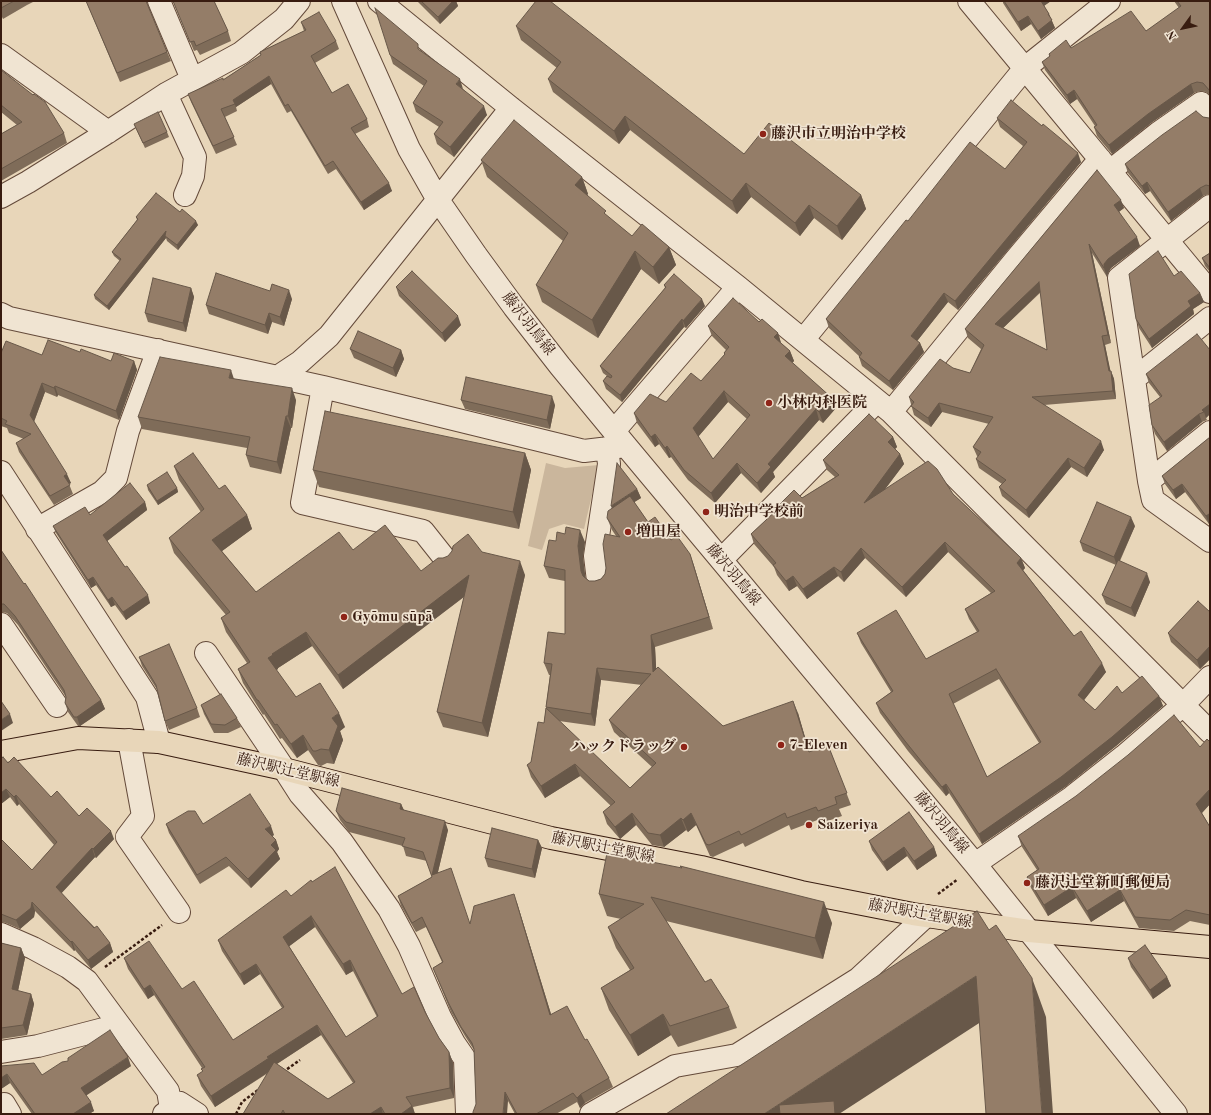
<!DOCTYPE html>
<meta charset="utf-8">
<style>
body{margin:0}
#map{position:relative;width:1211px;height:1115px;overflow:hidden;background:#e8d6b9;font-family:"Old Standard TT",serif}
canvas{display:block}
.frame{position:absolute;inset:0;border:2px solid #381c10;pointer-events:none}
.north{position:absolute;left:1163px;top:8px;width:40px;height:40px;-webkit-text-stroke:3px #f0e4d2;paint-order:stroke;rotate:237deg;font-size:11px;font-weight:700;line-height:16px;text-align:center;color:#381c10}
.north::after{content:'';display:block;margin:auto;width:14px;height:18px;background:#381c10;clip-path:polygon(50% 0,100% 100%,50% 72%,0 100%)}
</style>
<div id="map">
<canvas width="1211" height="1115"></canvas>
<div class="frame"></div>
<div class="north">N</div>
</div>
<script>
const c = document.querySelector('canvas').getContext('2d');
c.lineJoin = 'round';
function fill(path, color) { c.fillStyle = color; c.fill(path, 'evenodd'); }
const poly = rows => new Path2D(rows.map(r => 'M' + r).join(''));
function strokePath(path, color, width, dash) { c.strokeStyle = color; c.lineWidth = width; c.lineCap = dash ? 'butt' : 'round'; c.setLineDash(dash || []); c.stroke(path); }
function label(font, color, halo, rows, align = 'center') {
  c.font = font + ' "Old Standard TT","Noto Serif JP",serif'; c.lineWidth = 3.5; c.setLineDash([]); c.textBaseline = 'middle'; c.strokeStyle = halo; c.fillStyle = color; for (const [text, x, y, turn = 0] of rows) {
    c.save(); c.translate(x, y); c.rotate((+turn || 0) * Math.PI / 180); c.textAlign = isNaN(turn) ? turn : align; if (halo) c.strokeText(text, 0, 0); c.fillText(text, 0, 0); c.restore();
  }
}
const green = poly([
 [546,463,565,468,599,465,584,529,564,524,549,529,542,550,528,546]
]);
const path = poly([
 [938,894,958,879],
 [105,967,162,925],
 [283,1072,300,1060],
 [236,1114,242,1102,258,1090]
]);
const minor = poly([
 [159,1,192,79],
 [343,1,409,149,438,200,476,255,514,307,560,366,626,446,975,864,1176,1114],
 [379,1,511,108,738,287,891,412,1210,732],
 [969,1,1210,292],
 [1,55,108,132],
 [166,94,195,157,193,176,185,195],
 [1110,171,1158,133,1201,103,1210,114],
 [1,197,28,182,108,132,166,94,241,53,284,19,299,1],
 [1210,206,1119,278,1149,481,1153,500,1210,541],
 [1,314,9,318,323,387,584,451,626,446],
 [803,340,1025,68,1109,1],
 [279,376,300,362,329,336,511,108],
 [1134,379,1210,318],
 [323,387,302,503,423,531,446,560],
 [891,412,1016,259,1100,159],
 [614,431,738,287],
 [1,472,147,697,159,742],
 [1149,481,1210,432],
 [37,529,102,492,116,478,128,431,158,350],
 [721,560,877,401],
 [598,581,595,556,609,464,607,448],
 [1,624,57,706],
 [206,653,284,769,300,794,342,842,389,909,409,946,440,1017,454,1043,465,1059,467,1114],
 [129,740,143,816,127,837,179,912],
 [975,864,1072,797,1124,756,1183,705,1210,677],
 [1,934,33,948,68,967,87,981,168,1091,172,1114],
 [1,1052,38,1046,119,1025],
 [4,1104,10,1114],
 [164,1114,180,1103,197,1114],
 [591,1114,675,1066,737,1055,858,979,926,916]
]);
const major = poly([
 [1,752,78,738,159,742,284,769,551,838,701,867,801,892,913,914,1029,931,1210,947]
]);
const wall = poly([
 [1,1,35,1,27,5,3,19,1,15],
 [86,1,147,1,147,4,171,61,120,82],
 [173,1,214,1,228,31,231,41,200,55,197,50,194,51],
 [417,1,456,1,458,6,440,24],
 [1003,1,1051,1,1044,6,1049,14,1055,28,1041,39,1031,24,1021,31,1003,3],
 [1174,1,1209,1,1210,2,1210,96,1206,92,1200,91,1194,93,1151,123,1112,154,1097,136,1094,127,1095,126,1077,99,1070,104,1045,70,1042,62,1049,57,1049,54,1071,48,1146,31,1179,8],
 [301,22,336,41,339,49,315,63,332,93,367,119,369,127,355,134,392,191,364,210,336,169,328,174,291,111,287,113,271,84,236,107,237,111,225,117,237,145,216,154,191,102,188,94,223,80,261,55,260,52,304,31],
 [516,26,744,154,861,195,866,209,842,240,814,218,800,236,751,197,737,214,630,130,619,144,553,92,548,79,557,68,521,40],
 [420,50,463,89,487,115,454,157,437,144,434,134,439,127,416,112,413,103,424,86,393,64,390,55],
 [1,70,64,133,67,143,1,181,1,134,17,125,1,112],
 [1203,117,1209,118,1210,117,1210,194,1209,194,1203,196,1171,221,1150,191,1145,194,1128,173,1125,164],
 [997,118,1081,162,958,310,948,302,917,341,920,343,924,352,893,390,862,366,859,357,860,357,829,328,826,319,908,221,1005,169,1023,146,1000,127],
 [134,124,167,132,169,137,145,148],
 [481,160,582,177,588,194,587,195,607,216,632,236,669,247,676,265,659,284,641,269,598,338,542,302,536,285,563,241,487,177],
 [1097,170,1124,208,1119,212,1140,246,1111,268,1108,273,1107,277,1092,253,1111,343,1105,345,1110,371,1111,371,1114,379,1116,399,1044,405,1104,450,1087,477,1071,467,1029,518,1002,496,999,487,1002,484,979,468,976,459,978,457,977,456,973,447,989,424,942,412,931,427,914,415,909,397,953,368,970,373,981,349,968,338,965,329],
 [1041,292,1047,350,1003,328],
 [180,212,198,225,178,250,167,241,166,238,109,310,95,299,94,295,120,261,114,256,112,252,137,220,136,217],
 [1210,253,1210,272,1205,266,1202,258],
 [1174,276,1200,293,1204,302,1193,309,1194,314,1152,348,1139,328,1136,319],
 [664,285,705,306,686,328,684,327,622,402,606,389,603,381,607,376,603,373,600,366,665,288],
 [396,287,461,325,445,342,399,296],
 [191,288,194,297,186,332,148,322,145,313],
 [292,299,284,326,272,322,268,334,209,314,206,305],
 [759,322,778,333,781,343,790,351,794,361,792,363,832,398,836,408,823,423,819,420,773,472,775,477,761,493,741,473,715,503,688,480,671,457,669,458,659,444,655,447,637,423,634,413,666,402,701,381,724,355,724,353,726,350,712,336,708,326],
 [728,402,747,419,713,459,698,437],
 [350,349,401,350,404,359,396,377,354,358],
 [1210,350,1210,414,1206,418,1207,420,1202,422,1167,451,1155,434,1152,425,1160,397,1149,383,1146,374],
 [80,352,111,361,134,361,137,370,119,420,58,395,57,397,45,392,34,422,71,483,69,484,73,494,54,505,19,452,16,443,24,439,9,433,7,428,1,426,1,353,42,355],
 [234,379,296,400,292,428,291,428,281,474,250,467,246,455,247,448,142,429,138,417],
 [461,400,555,405,550,429,465,409],
 [893,437,897,447,895,449,900,454,904,464,885,489,953,494,1021,558,1025,568,1023,570,1074,636,1106,672,1084,700,1095,710,1122,693,1159,696,1163,706,1116,746,1065,787,982,844,949,793,946,796,908,751,880,713,876,703,891,692,861,643,857,633,926,659,977,632,969,619,965,609,991,593,948,552,906,597,865,558,844,582,838,576,807,599,797,586,789,591,777,575,774,567,754,544,751,534,780,507,779,505,802,498,835,477,827,470,823,460],
 [999,679,1039,743,987,777,953,704],
 [1210,437,1210,524,1209,524,1185,492,1176,499,1165,484,1162,476],
 [525,453,531,470,519,529,319,487,313,470],
 [174,466,219,489,247,515,252,529,222,551,256,592,353,550,421,571,443,558,482,552,525,575,488,737,443,727,437,712,464,597,343,689,312,646,278,668,278,669,276,670,296,697,345,727,340,731,343,740,334,764,327,763,321,766,318,765,308,750,297,758,282,738,280,739,264,714,263,715,243,683,238,669,247,663,226,632,221,618,226,615,174,553,169,538,201,512,179,480],
 [147,485,177,488,178,492,158,505,148,490],
 [637,489,641,498,634,502,648,522,690,554,694,566,713,629,655,647,656,668,723,726,798,713,809,752,828,745,851,805,839,809,842,816,822,823,820,819,791,830,789,825,745,847,743,843,713,857,710,856,696,825,688,832,686,830,664,847,652,845,636,825,620,839,607,824,603,812,611,806,580,776,545,798,531,777,527,765,531,762,544,723,550,675,549,675,544,663,565,634,565,581,549,578,544,566,556,541,585,542,583,557,585,577,589,581,595,581,601,579,605,574,616,536,612,530,607,518],
 [601,680,642,685,609,720,614,732,652,767,630,788,559,721,595,726],
 [145,502,147,510,107,541,125,567,150,603,126,620,115,605,111,607,96,585,91,588,56,533,53,526,90,515],
 [1135,526,1120,561,1150,582,1135,617,1106,604,1102,595,1116,565,1083,551,1080,542],
 [1,550,101,700,105,709,80,726,78,726,68,712,65,703,66,697,18,625,7,613,1,612],
 [1210,612,1210,659,1200,669,1171,642,1168,633],
 [139,657,197,708,200,717,169,730,165,721,158,691,142,666],
 [201,705,237,718,241,727,228,733,214,733,204,714],
 [1210,742,1210,804,1202,813,1210,827,1210,925,1190,921,1174,931,1139,928,1124,901,1091,922,1076,898,1048,916,1031,888,1027,877,1037,870,1022,847,1018,836],
 [1,759,8,763,51,797,114,839,96,858,95,857,61,893,110,943,113,952,91,969,75,950,74,951,35,911,34,917,20,929,6,923,1,922,1,839,32,870,54,845,19,804,17,806,10,797,1,804],
 [401,804,404,810,448,830,438,872,470,924,517,903,551,1014,585,1040,609,1078,613,1087,585,1103,580,1108,577,1102,556,1114,515,1114,508,1101,476,1104,474,1050,465,1036,451,1012,433,968,442,962,426,927,416,932,401,906,398,896,432,877,427,861,406,856,403,846,349,832,340,820,336,811],
 [166,824,203,824,274,835,272,836,276,840,279,849,277,852,280,859,251,888,229,866,200,884,169,833],
 [538,840,542,848,535,878,488,867,485,858],
 [869,841,934,847,937,856,917,870,907,856,887,871,872,850],
 [680,866,832,923,823,959,666,921,705,982,729,1007,737,1028,678,1047,671,1035,638,1056,609,1010,601,988,630,970,616,948,608,927,621,919,607,916,599,894,681,868],
 [291,896,402,994,425,1012,439,1038,449,1052,453,1063,454,1098,413,1107,415,1114,243,1114,268,1073,215,1107,201,1086,197,1075,203,1072,201,1069,202,1068,154,995,148,999,128,969,124,958,182,989,233,1040,282,1008,260,974,244,985,222,951,218,940],
 [315,927,346,975,353,971,377,1017,346,1037,289,946],
 [321,1035,353,1083,328,1099,277,1064],
 [1,943,21,948,25,958,18,991,31,994,34,1004,27,1035,1,1039],
 [1128,958,1167,977,1171,986,1153,999,1131,967],
 [1,1066,42,1075,131,1066,86,1095,94,1111,89,1114,32,1114,10,1083,1,1089]
]);
const shadedWall = poly([
 [453,1,456,1,458,6,440,24,438,17],
 [1040,1,1051,1,1042,7],
 [1048,14,1049,14,1055,28,1041,39,1038,31],
 [1028,16,1031,24,1021,31,1018,22],
 [269,76,271,84,236,107,233,100],
 [460,79,463,89,456,84],
 [1191,84,1194,93,1151,123,1112,154,1109,145,1148,114],
 [1074,90,1077,99,1070,104,1067,95],
 [484,106,487,115,454,157,450,147],
 [625,116,630,130,619,144,614,131],
 [1078,153,1081,162,958,310,955,301],
 [582,177,588,194,581,202,575,185],
 [1147,182,1150,191,1145,194,1142,186],
 [389,183,392,191,364,210,361,202],
 [746,183,751,197,737,214,732,201],
 [1200,188,1203,196,1171,221,1168,212],
 [861,195,866,209,842,240,837,226],
 [1121,200,1124,208,1117,213,1114,205],
 [809,205,814,218,800,236,795,223],
 [196,221,198,225,178,250,177,245],
 [166,231,165,236,166,238,109,310,107,306],
 [1137,237,1140,246,1111,268,1108,273,1107,277,1104,268,1104,264,1108,259],
 [1089,244,1092,253,1111,343,1108,335],
 [669,247,676,265,659,284,653,267],
 [635,251,641,269,598,338,592,320],
 [1039,282,1042,290,998,333,995,324],
 [191,288,194,297,186,332,183,323],
 [289,290,292,299,284,326,280,317],
 [944,293,948,302,914,345,911,336],
 [1200,293,1204,302,1193,309,1194,314,1152,348,1149,339,1188,301],
 [702,299,705,306,686,328,683,321],
 [269,313,272,322,268,334,265,325],
 [458,316,461,325,445,342,442,333],
 [682,319,684,327,622,402,620,395],
 [778,333,781,343,774,337],
 [1102,336,1105,345,1112,378,1111,371,1114,379,1116,399,1113,391],
 [920,343,924,352,893,390,889,381],
 [401,350,404,359,396,377,393,368],
 [790,351,794,361,789,366,785,356],
 [134,361,137,370,119,420,116,411],
 [231,370,235,382,229,378],
 [42,383,45,392,33,424,30,415],
 [55,386,58,395,57,397,54,388],
 [292,388,296,400,292,428,288,416],
 [724,391,728,402,697,438,693,428],
 [552,396,555,405,550,429,547,420],
 [832,398,836,408,823,423,819,412],
 [939,403,942,412,931,427,928,418],
 [1210,404,1210,414,1206,418,1204,412,1202,410],
 [816,409,819,420,773,472,775,477,761,493,757,483,768,464],
 [1199,414,1202,422,1167,451,1164,442],
 [286,416,291,428,281,474,277,462],
 [655,434,659,444,655,447,651,437],
 [893,437,897,447,892,452,888,442],
 [1101,441,1104,450,1087,477,1084,468],
 [667,446,671,457,669,458,665,448],
 [525,453,531,470,519,529,513,512],
 [900,454,904,464,868,512,864,503],
 [1068,458,1071,467,1029,518,1026,510],
 [737,463,741,473,715,503,711,493],
 [67,474,71,483,67,485,64,476],
 [1182,484,1185,492,1176,499,1173,490],
 [177,488,178,492,158,505,157,501],
 [637,489,641,498,614,515,611,506],
 [145,502,147,510,106,542,103,535],
 [1209,514,1210,518,1210,524,1209,524,1206,516],
 [247,515,252,529,218,554,212,540],
 [1131,517,1135,526,1117,566,1114,557],
 [580,530,585,542,583,557,586,582,581,571,578,546],
 [945,542,948,552,906,597,902,587],
 [861,548,865,558,844,582,841,572],
 [690,554,694,566,713,629,709,617],
 [1021,558,1025,568,1021,573,1017,563],
 [520,561,525,575,488,737,482,723],
 [834,567,838,576,807,599,803,589],
 [1147,573,1150,582,1135,617,1131,608],
 [469,575,474,589,343,689,338,675],
 [793,576,797,586,789,591,786,581],
 [93,577,96,585,91,588,88,580],
 [148,595,150,603,126,620,123,612],
 [112,597,115,605,111,607,108,600],
 [306,632,312,646,278,668,278,669,273,672,268,658,272,654],
 [651,635,655,647,657,684,653,672],
 [1210,646,1210,659,1200,669,1197,660],
 [1102,663,1106,672,1081,704,1078,695],
 [597,668,601,680,595,726,591,714],
 [1159,696,1163,706,1116,746,1065,787,982,844,979,834],
 [101,700,105,709,80,726,77,717],
 [793,701,798,713,813,764,809,752],
 [339,713,345,727,340,731,343,740,334,764,329,750,332,718],
 [10,714,13,723,1,731,1,720],
 [303,735,308,750,297,758,291,744],
 [575,764,580,776,545,798,541,786],
 [946,784,949,793,946,796,942,787],
 [6,789,10,797,1,804,1,793],
 [1210,789,1210,804,1200,815,1196,804],
 [16,795,19,804,17,806,14,797],
 [401,804,405,813,400,809],
 [632,813,636,825,620,839,615,827],
 [691,813,696,825,688,832,683,820],
 [681,818,686,830,664,847,660,835],
 [445,821,448,830,435,884,432,875],
 [271,826,274,835,269,838,265,829],
 [111,831,114,839,96,858,93,849],
 [276,840,279,849,277,852,280,859,251,888,248,879,271,845],
 [538,840,542,848,535,878,532,869],
 [904,847,907,856,887,871,883,862],
 [934,847,937,856,917,870,914,861],
 [92,848,95,857,59,896,56,887],
 [1072,887,1076,898,1048,916,1044,905],
 [1120,890,1124,901,1091,922,1087,911],
 [514,894,517,903,554,1024,550,1015],
 [32,902,35,911,34,917,20,929,16,920],
 [824,902,832,923,823,959,815,938],
 [311,916,315,927,287,948,283,937],
 [72,941,75,950,74,951,71,942],
 [110,943,113,952,91,969,88,960],
 [21,948,25,958,16,1000,12,989],
 [350,960,353,971,346,975,343,964],
 [256,964,260,974,244,985,240,974],
 [976,976,990,1016,839,1114,764,1114],
 [1167,977,1171,986,1153,999,1150,990],
 [1032,978,1046,1017,1053,1114,1042,1114],
 [150,985,154,995,148,999,144,989],
 [31,994,34,1004,27,1035,23,1025],
 [663,1014,671,1035,638,1056,630,1035],
 [317,1025,321,1035,272,1067,273,1069,215,1107,211,1096,267,1057],
 [449,1052,453,1063,454,1098,450,1088],
 [128,1057,131,1066,84,1097,81,1088],
 [7,1074,10,1083,1,1089,1,1078],
 [505,1092,508,1101,507,1114,503,1114],
 [581,1094,585,1103,580,1108,577,1098],
 [91,1102,94,1111,89,1114,73,1114],
 [412,1106,415,1114,401,1114],
 [381,1107,383,1114,370,1114]
]);
const building = poly([
 [1,1,14,1,1,8,1,1],
 [86,1,146,1,167,52,117,73,86,1],
 [173,1,214,1,228,31,196,46,194,41,190,42,173,1],
 [421,1,453,1,438,17,421,1],
 [536,1,550,1,744,154,769,123,861,195,837,226,809,205,795,223,746,183,732,201,625,116,614,131,548,79,561,62,516,26,536,1],
 [1004,1,1041,1,1049,14,1048,14,1052,20,1038,31,1028,16,1018,22,1004,1],
 [1177,1,1209,1,1210,2,1210,91,1203,83,1197,82,1191,84,1148,114,1109,145,1094,127,1097,125,1074,90,1067,95,1042,62,1050,56,1049,54,1066,40,1071,48,1131,11,1146,31,1181,6,1177,1],
 [375,8,418,44,418,49,460,79,456,84,484,106,450,147,434,134,443,122,413,103,427,81,390,55,375,8],
 [319,12,336,41,311,56,332,93,348,84,367,119,351,128,389,183,361,202,333,161,325,166,288,104,285,106,269,76,233,100,235,104,221,109,234,137,213,146,188,94,223,78,223,80,261,55,260,52,306,30,301,22,319,12],
 [1,70,33,95,34,94,45,102,64,133,1,169,1,134,22,122,1,105,1,70],
 [1011,100,1042,126,1043,124,1078,153,955,301,944,293,911,336,920,343,889,381,859,357,862,353,826,319,906,220,908,221,970,142,1005,169,1027,142,997,118,1011,100],
 [1196,111,1203,117,1209,118,1210,117,1210,186,1206,185,1200,188,1168,212,1147,182,1142,186,1125,164,1162,135,1196,111],
 [158,112,167,132,143,143,134,124,158,112],
 [514,120,582,177,575,185,606,211,604,213,632,236,642,224,669,247,653,267,635,251,592,320,536,285,568,233,481,160,514,120],
 [1097,170,1121,200,1114,205,1137,237,1108,259,1104,264,1104,268,1089,244,1108,335,1102,336,1109,371,1111,371,1113,391,1032,397,1101,441,1084,468,1068,458,1026,510,999,487,1006,480,976,459,981,452,973,447,993,417,939,403,928,418,911,406,914,402,909,397,940,359,953,368,970,373,984,345,965,329,1097,170],
 [1039,282,1047,350,995,324,1039,282],
 [156,193,180,212,182,209,196,221,177,245,165,236,166,231,107,306,94,295,121,259,112,252,138,219,136,217,156,193],
 [1158,251,1174,276,1181,271,1200,293,1188,301,1191,306,1149,339,1136,319,1129,274,1158,251],
 [1210,253,1210,268,1202,258,1210,253],
 [412,271,458,316,442,333,396,287,412,271],
 [216,273,270,291,272,284,289,290,280,317,269,313,265,325,206,305,216,273],
 [674,274,702,299,683,321,682,319,620,395,603,381,607,376,611,378,612,376,600,366,666,287,664,285,674,274],
 [153,278,191,288,183,323,145,313,153,278],
 [733,298,759,322,762,319,778,333,774,337,790,351,785,356,832,398,819,412,816,409,768,464,771,467,757,483,737,463,711,493,684,470,667,446,665,448,655,434,651,437,634,413,650,394,666,402,691,373,701,381,725,354,724,353,729,347,708,326,733,298],
 [724,391,750,415,713,459,693,428,724,391],
 [358,331,401,350,393,368,350,349,358,331],
 [1197,334,1210,350,1210,404,1202,410,1204,412,1199,414,1164,442,1152,425,1149,405,1162,396,1146,374,1197,334],
 [48,340,80,352,81,349,111,361,114,353,134,361,116,411,55,386,54,388,42,383,30,415,67,474,64,476,70,485,50,496,16,443,31,434,5,424,7,421,1,418,1,353,6,341,42,355,48,340],
 [160,357,231,370,229,378,292,388,288,416,286,416,277,462,246,455,250,437,138,417,160,357],
 [466,377,552,396,547,420,461,400,466,377],
 [325,411,525,453,513,512,313,470,325,411],
 [869,414,893,437,888,442,900,454,864,503,928,461,937,469,953,494,1021,558,1017,563,1074,636,1081,631,1102,663,1078,695,1095,710,1117,686,1122,693,1142,676,1159,696,1112,737,1061,777,979,834,946,784,942,787,905,741,876,703,893,691,857,633,896,610,926,659,979,631,965,609,995,591,945,542,902,587,861,548,841,572,834,567,803,589,793,576,786,581,773,565,776,563,751,534,781,506,779,505,794,490,802,498,839,475,823,460,869,414],
 [996,669,1041,742,987,777,949,694,996,669],
 [1210,437,1210,516,1209,514,1206,516,1182,484,1173,490,1162,476,1210,437],
 [193,453,219,489,225,485,247,515,212,540,256,592,339,532,353,550,385,525,421,571,438,558,443,558,448,556,452,551,453,546,468,534,482,552,520,561,482,723,437,712,469,575,338,675,306,632,272,654,273,655,268,658,296,697,320,683,339,713,332,718,338,726,329,750,321,749,316,751,313,751,303,735,291,744,277,724,275,725,258,700,257,700,238,669,250,662,221,618,230,612,169,538,204,509,174,466,193,453],
 [617,463,637,489,611,506,617,463],
 [167,472,177,488,157,501,147,485,167,472],
 [130,483,145,502,103,535,125,567,127,566,148,595,123,612,112,597,108,600,93,577,88,580,53,526,85,507,90,515,130,483],
 [630,496,648,522,655,517,671,540,677,536,690,554,709,617,651,635,653,672,658,667,723,726,793,701,809,752,828,745,847,793,835,797,837,804,818,811,816,807,787,818,785,813,741,835,739,831,709,845,706,844,691,813,683,820,681,818,660,835,648,833,632,813,615,827,603,812,615,802,575,764,541,786,527,765,531,762,538,722,544,723,546,708,630,788,656,763,609,720,651,674,597,668,591,714,546,707,552,664,544,663,548,632,565,634,565,570,544,566,549,540,556,541,557,532,565,534,566,527,580,530,578,546,581,571,583,576,589,581,595,581,601,579,605,574,606,568,603,544,605,534,620,537,607,518,608,511,630,496],
 [1097,502,1131,517,1114,557,1080,542,1097,502],
 [1,550,24,584,25,583,101,700,77,717,74,717,65,703,66,697,64,690,15,616,4,604,1,604,1,550],
 [1118,560,1147,573,1131,608,1102,595,1118,560],
 [1198,601,1210,612,1210,646,1197,660,1168,633,1198,601],
 [169,644,197,708,165,721,156,685,139,657,169,644],
 [221,694,237,718,225,725,211,724,201,705,221,694],
 [1,701,10,714,1,720,1,701],
 [1174,715,1200,747,1207,739,1210,742,1210,789,1196,804,1210,827,1210,915,1186,910,1170,920,1135,917,1120,890,1087,911,1072,887,1044,905,1027,877,1039,869,1018,836,1076,796,1128,755,1174,715],
 [3,757,8,763,14,757,51,797,57,791,79,816,87,808,111,831,93,849,92,848,56,887,94,928,97,926,110,943,88,960,72,941,71,942,32,902,31,908,16,920,1,914,1,839,32,870,57,842,16,795,14,797,6,789,1,793,1,759,3,757],
 [342,788,401,804,400,809,445,821,432,875,451,868,470,924,474,906,514,894,550,1015,567,1006,585,1040,587,1039,609,1078,581,1094,577,1098,573,1093,536,1114,517,1114,505,1092,503,1114,473,1114,473,1112,476,1104,474,1049,472,1043,461,1027,448,1002,433,968,443,962,422,917,412,923,398,896,432,877,423,852,402,846,405,838,346,822,336,811,342,788],
 [250,794,271,826,265,829,276,840,271,845,276,850,248,879,226,857,197,875,166,824,188,811,195,811,203,824,250,794],
 [909,812,934,847,914,861,904,847,883,862,869,841,909,812],
 [492,828,538,840,532,869,485,858,492,828],
 [607,853,682,868,680,866,824,902,815,938,651,897,705,982,711,979,729,1007,670,1026,663,1014,630,1035,601,988,634,968,608,927,644,904,599,894,607,853],
 [335,867,402,994,414,987,425,1012,439,1038,449,1052,450,1088,406,1097,412,1106,401,1114,385,1114,381,1107,370,1114,285,1114,283,1110,281,1114,243,1114,274,1062,328,1099,355,1082,317,1025,267,1057,269,1058,211,1096,197,1075,203,1071,201,1069,205,1067,150,985,144,989,124,958,149,941,182,989,194,981,233,1040,284,1007,256,964,240,974,218,940,286,890,291,896,311,880,312,882,335,867],
 [311,916,343,964,350,960,378,1016,346,1037,283,937,311,916],
 [977,911,989,930,996,925,1032,978,1042,1114,986,1114,976,976,764,1114,666,1114,977,911],
 [1,943,21,948,12,989,31,994,23,1025,1,1028,1,943],
 [1145,945,1167,977,1150,990,1128,958,1145,945],
 [110,1030,128,1057,81,1088,91,1102,73,1114,35,1114,7,1074,1,1078,1,1066,34,1063,42,1075,62,1062,68,1061,68,1058,110,1030],
 [834,1101,835,1114,780,1114,779,1105,834,1101]
]);
const markers = [
 [763,134,4,"#8f2418"],
 [769,403,4,"#8f2418"],
 [706,512,4,"#8f2418"],
 [628,532,4,"#8f2418"],
 [344,617,4,"#8f2418"],
 [781,745,4,"#8f2418"],
 [684,747,4,"#8f2418"],
 [809,825,4,"#8f2418"],
 [1027,883,4,"#8f2418"]
];
const poiNames = [
 ["藤沢市立明治中学校",771,134],
 ["小林内科医院",777,403],
 ["明治中学校前",714,512],
 ["増田屋",636,532],
 ["Gyōmu sūpā",352,617],
 ["7-Eleven",789,745],
 ["ハックドラッグ",676,747,"right"],
 ["Saizeriya",817,825],
 ["藤沢辻堂新町郵便局",1035,883]
];
const streetNames = [
 ["藤沢羽鳥線",528,324,52],
 ["藤沢羽鳥線",733,575,50],
 ["藤沢駅辻堂駅線",288,771,13],
 ["藤沢羽鳥線",941,823,50],
 ["藤沢駅辻堂駅線",603,848,11],
 ["藤沢駅辻堂駅線",920,914,10]
];
fill(green, '#cab69c');
strokePath(minor, '#644a3a', 24);
strokePath(major, '#381c10', 24);
strokePath(path, '#381c10', 2.5, [3, 2]);
strokePath(minor, '#f0e4d2', 22);
strokePath(major, '#e8d6b9', 22);
fill(wall, '#7f6c59');
fill(shadedWall, '#685849');
fill(building, '#947d68');
strokePath(building, '#685849', 1);
for (const [x, y, r, color] of markers) { const dot = new Path2D(); dot.arc(x, y, r, 0, 2 * Math.PI); c.fillStyle = color; c.fill(dot); strokePath(dot, '#f0e4d2', 1.5); }
label('bold 15px', '#381c10', '#f0e4d2', poiNames, 'left');
label('15px', '#381c10', '#f0e4d2', streetNames);
</script>
